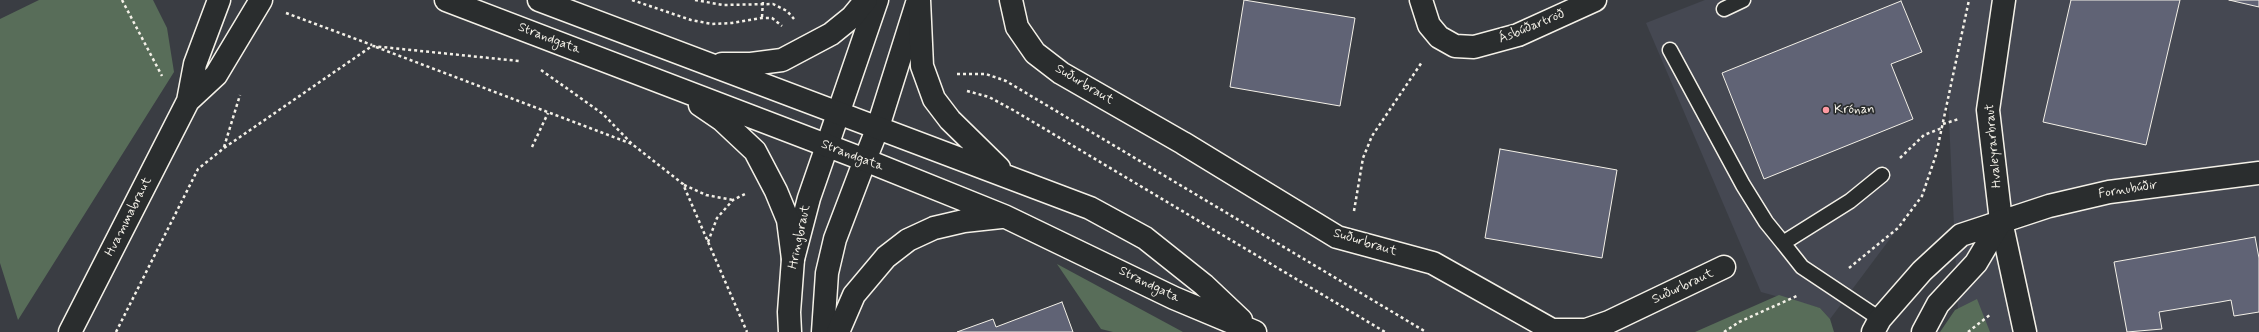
<!DOCTYPE html>
<meta charset="utf-8">
<style>
body{margin:0}
canvas{display:block;background:#3a3d43}
</style>
<canvas width="2259" height="332"></canvas>
<script>
const c = document.querySelector('canvas').getContext('2d');
c.lineJoin = 'round';
function fill(path, color) { c.fillStyle = color; c.fill(path, 'evenodd'); }
const poly = rows => new Path2D(rows.map(r => 'M' + r).join(''));
function strokePath(path, color, width, dash) { c.strokeStyle = color; c.lineWidth = width; c.lineCap = dash ? 'butt' : 'round'; c.setLineDash(dash || []); c.stroke(path); }
function label(font, color, halo, rows, align = 'center') {
  c.font = font + ' Mynerve,sans-serif'; c.lineWidth = 3.5; c.setLineDash([]); c.textBaseline = 'middle'; c.strokeStyle = halo; c.fillStyle = color; for (const [text, x, y, turn = 0] of rows) {
    c.save(); c.translate(x, y); c.rotate((+turn || 0) * Math.PI / 180); c.textAlign = isNaN(turn) ? turn : align; if (halo) c.strokeText(text, 0, 0); c.fillText(text, 0, 0); c.restore();
  }
}
const built = poly([
 [1705,0,2259,0,2259,332,1959,332,1948,98,1925,192,1830,319,1820,308,1761,292,1646,23]
]);
const green = poly([
 [39,0,153,0,167,28,174,72,18,320,0,263,0,19],
 [1057,264,1183,332,1113,332,1101,329],
 [1779,295,1820,308,1830,319,1834,332,1695,332],
 [1977,299,1990,332,1940,332,1955,310]
]);
const building = poly([
 [1244,0,1355,18,1340,106,1230,87,1244,0],
 [2071,0,2180,0,2146,145,2043,122,2071,0],
 [2229,0,2259,0,2259,7,2229,0],
 [1901,1,1922,52,1891,64,1913,119,1764,179,1722,73,1901,1],
 [1500,149,1617,170,1602,258,1485,238,1500,149],
 [2255,237,2259,258,2259,312,2234,316,2231,300,2220,302,2159,312,2162,329,2127,332,2114,262,2255,237],
 [1062,302,1073,332,957,332,993,319,996,327,1062,302]
]);
const path = poly([
 [122,0,162,76],
 [632,0,691,20,712,24,732,23,762,18,772,18,782,26],
 [695,0,723,5,773,4,787,11,794,19],
 [286,13,372,45],
 [762,17,763,0],
 [376,47,632,144,683,184,747,332],
 [541,70,603,114,632,144],
 [957,74,986,74,1006,81,1426,332],
 [967,91,989,97,1013,110,1385,332],
 [1943,124,1959,119],
 [224,147,240,95],
 [532,147,548,113],
 [1900,158,1924,135,1942,128],
 [684,185,706,195,733,200],
 [1354,211,1363,158,1372,136,1422,62],
 [708,242,717,218,733,200,745,194],
 [1849,268,1898,228,1922,196,1936,155,1969,0],
 [116,332,198,169,224,148,372,46,519,61],
 [1724,332,1739,322,1799,295],
 [1968,332,1991,314]
]);
const lane = poly([
 [1724,9,1743,0],
 [1670,50,1743,185,1766,222,1783,243],
 [1880,319,1802,267,1783,243,1850,201,1882,175]
]);
const street = poly([
 [1011,0,1017,27,1035,53,1061,73,1183,143,1337,237,1433,263,1552,330,1586,330,1609,322,1724,267],
 [1421,0,1429,25,1439,37,1455,46,1474,47,1518,35,1595,0],
 [188,101,216,75,261,0],
 [2001,221,2025,332],
 [70,332,188,101,195,64,219,0],
 [790,332,789,312,793,259,809,198,827,146],
 [823,332,827,273,835,239,865,160]
]);
const secondary = poly([
 [827,146,877,0],
 [865,160,878,127,918,0],
 [2001,221,1988,110,2004,0]
]);
const primary = poly([
 [446,0,865,160,1004,216,1174,298,1255,332],
 [539,0,1090,208,1145,238,1204,285,1241,320],
 [919,0,922,66,934,99,950,120,999,168],
 [722,64,751,64,782,60,831,34,852,17,866,0],
 [700,105,722,120,755,151,776,191,788,220,793,259],
 [838,332,854,295,886,257,908,240,934,228,964,221,1001,217],
 [1873,332,1880,319,1922,271,1961,235,2049,206,2109,192,2259,173],
 [1923,332,1938,304,1976,263,2001,221]
]);
const markers = [
 [1826,110,4,"#ff9aa2"]
];
const streetNames = [
 ["Ásbúðartröð",1532,27,-22],
 ["Strandgata",549,39,21],
 ["Suðurbraut",1084,85,31],
 ["Hvaleyrarbraut",1994,146,-95],
 ["Strandgata",852,156,21],
 ["Fornubúðir",2128,190,-9],
 ["Hvammabraut",129,217,-63],
 ["Hringbraut",800,237,-78],
 ["Suðurbraut",1365,243,17],
 ["Strandgata",1149,285,26],
 ["Suðurbraut",1683,287,-25]
];
const poiNames = [
 ["Krónan",1834,110]
];
fill(built, '#454852');
fill(green, '#586d59');
fill(building, '#606375');
strokePath(building, '#f4f1e8', 1);
strokePath(lane, '#f4f1e8', 17);
strokePath(street, '#f4f1e8', 25);
strokePath(secondary, '#f4f1e8', 25);
strokePath(primary, '#f4f1e8', 25);
strokePath(path, '#f4f1e8', 2.5, [3, 3]);
strokePath(lane, '#2a2d2e', 14);
strokePath(street, '#2a2d2e', 22);
strokePath(secondary, '#2a2d2e', 22);
strokePath(primary, '#2a2d2e', 22);
for (const [x, y, r, color] of markers) { const dot = new Path2D(); dot.arc(x, y, r, 0, 2 * Math.PI); c.fillStyle = color; c.fill(dot); strokePath(dot, '#2a2d2e', 1.5); }
label('13px', '#f4f1e8', '#2a2d2e', streetNames);
label('13px', '#f4f1e8', '#2a2d2e', poiNames, 'left');
</script>
